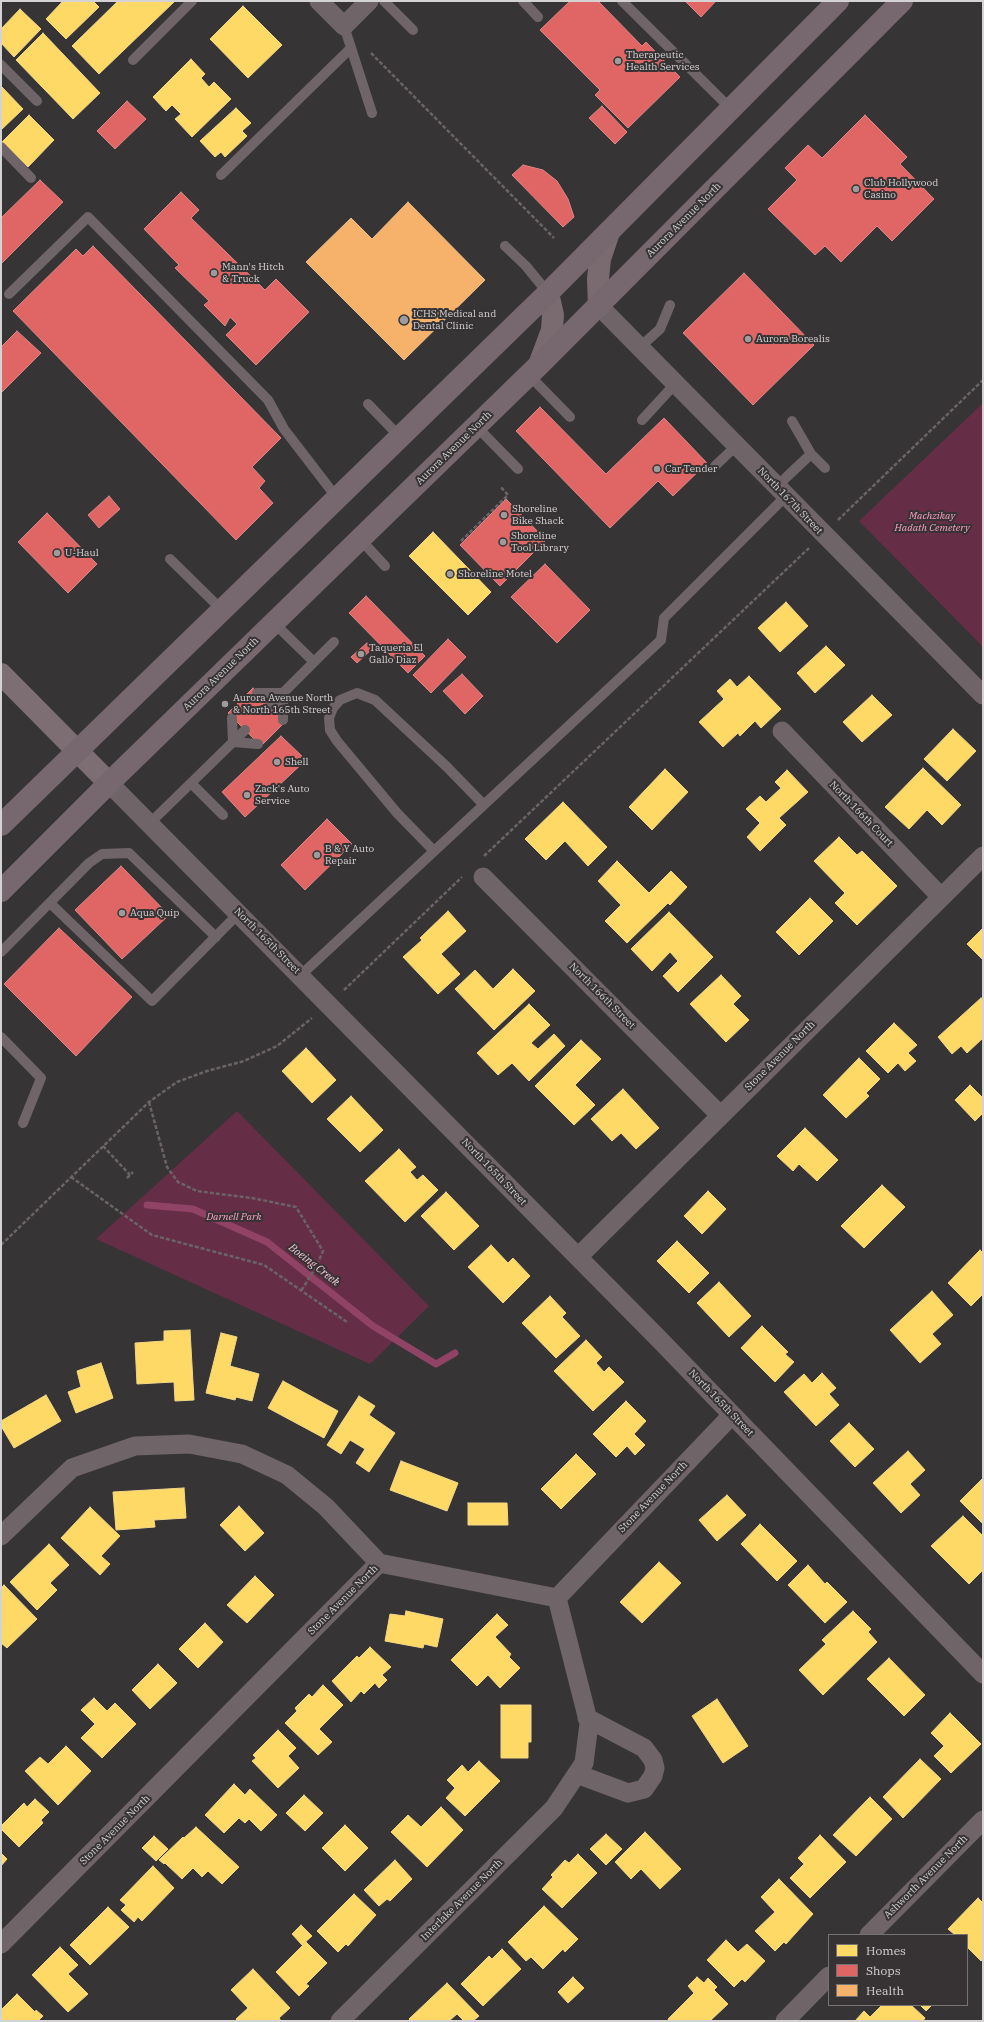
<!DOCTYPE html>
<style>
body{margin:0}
#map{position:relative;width:984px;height:2022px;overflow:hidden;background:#363435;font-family:"IBM Plex Serif",serif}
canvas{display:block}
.frame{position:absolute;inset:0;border:2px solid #d4d2d3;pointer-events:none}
.legend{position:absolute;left:828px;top:1934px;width:140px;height:72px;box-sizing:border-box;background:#373334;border:1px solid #767374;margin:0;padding:5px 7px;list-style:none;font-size:12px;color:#d4d2d3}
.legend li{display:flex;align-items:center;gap:8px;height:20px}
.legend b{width:20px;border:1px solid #767374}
</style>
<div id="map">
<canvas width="984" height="2022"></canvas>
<div class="frame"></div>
<ul class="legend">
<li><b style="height:11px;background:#ffd966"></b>Homes</li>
<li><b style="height:11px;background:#e06666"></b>Shops</li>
<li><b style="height:11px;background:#f6b26b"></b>Health</li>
</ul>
</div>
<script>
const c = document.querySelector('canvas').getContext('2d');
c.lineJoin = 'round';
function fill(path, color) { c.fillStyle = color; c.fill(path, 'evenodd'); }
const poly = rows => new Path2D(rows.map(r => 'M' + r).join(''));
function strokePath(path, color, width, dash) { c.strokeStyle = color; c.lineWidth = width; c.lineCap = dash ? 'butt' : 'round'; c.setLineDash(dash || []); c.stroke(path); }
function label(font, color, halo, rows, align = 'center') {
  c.font = font + ' "IBM Plex Serif",serif'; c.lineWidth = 4; c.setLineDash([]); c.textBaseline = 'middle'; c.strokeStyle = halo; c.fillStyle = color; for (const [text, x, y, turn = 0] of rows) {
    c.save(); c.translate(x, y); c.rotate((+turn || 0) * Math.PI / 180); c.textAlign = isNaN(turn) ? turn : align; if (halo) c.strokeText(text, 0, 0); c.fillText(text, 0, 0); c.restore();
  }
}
const green = poly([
 [983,403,983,647,859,521],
 [237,1111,429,1306,370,1364,96,1239]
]);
const homes = poly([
 [63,1,93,1,99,7,66,39,46,19,63,1],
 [118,1,175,1,99,74,72,46,118,1],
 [243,6,282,45,248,78,210,39,243,6],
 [20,9,41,29,14,57,1,43,1,29,20,9],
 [43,33,100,93,73,119,16,60,43,33],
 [191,59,205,74,201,78,209,87,214,82,231,99,192,137,175,119,181,114,172,105,166,111,153,97,191,59],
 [1,86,23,109,1,130,1,86],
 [236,108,251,123,242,131,247,136,225,157,221,152,215,157,200,141,236,108],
 [29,115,54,140,28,167,2,142,29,115],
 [433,532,491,592,468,615,409,556,433,532],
 [786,602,808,626,780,652,758,628,786,602],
 [826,646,845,665,815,693,797,673,826,646],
 [749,676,781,709,761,728,755,721,740,736,738,733,723,747,699,722,724,699,717,691,730,679,737,687,749,676],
 [872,695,892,715,862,742,843,722,872,695],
 [953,729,976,751,947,781,924,759,953,729],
 [923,768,961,805,942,825,927,810,909,829,885,807,923,768],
 [665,769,688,792,652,830,629,807,665,769],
 [787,770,808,792,779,818,786,825,760,851,747,837,760,823,746,809,760,796,766,802,781,788,775,782,787,770],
 [563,802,607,847,588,866,565,841,546,860,525,839,563,802],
 [839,837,857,855,862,851,897,886,857,925,835,903,845,893,814,861,839,837],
 [617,861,649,893,671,871,687,887,670,905,668,903,627,943,605,921,621,905,598,881,617,861],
 [810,898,833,921,799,955,776,932,810,898],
 [448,911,466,931,441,954,460,974,438,994,403,957,422,940,420,938,448,911],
 [669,912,713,957,678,992,663,976,678,961,670,952,652,971,631,949,669,912],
 [983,928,983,960,967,944,983,928],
 [513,969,535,991,494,1030,455,989,475,970,493,989,513,969],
 [721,975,741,996,733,1004,749,1020,726,1042,690,1004,721,975],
 [981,998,983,999,983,1038,967,1053,961,1046,952,1054,938,1037,981,998],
 [529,1004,550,1025,531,1043,538,1049,554,1034,565,1046,529,1081,512,1063,498,1075,477,1053,529,1004],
 [894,1023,917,1045,908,1053,916,1061,905,1071,898,1063,888,1073,866,1051,894,1023],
 [581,1040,601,1059,575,1085,595,1105,574,1125,535,1086,581,1040],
 [306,1048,336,1080,312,1103,282,1071,306,1048],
 [859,1058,880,1079,866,1093,869,1096,846,1118,823,1095,859,1058],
 [970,1085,983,1098,983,1113,975,1121,955,1100,970,1085],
 [623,1089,659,1128,636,1149,621,1133,612,1141,591,1119,623,1089],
 [351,1096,383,1130,360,1152,327,1119,351,1096],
 [805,1128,838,1160,817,1181,799,1164,793,1171,777,1156,805,1128],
 [399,1149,416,1167,410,1172,417,1180,423,1175,438,1190,405,1222,365,1181,399,1149],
 [882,1185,905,1207,864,1248,841,1226,882,1185],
 [708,1191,726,1209,702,1234,684,1216,708,1191],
 [446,1192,479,1226,454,1250,421,1216,446,1192],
 [677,1241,709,1273,689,1293,657,1261,677,1241],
 [491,1245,508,1263,513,1258,530,1276,503,1303,468,1267,491,1245],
 [980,1250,983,1253,983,1294,971,1306,948,1283,980,1250],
 [719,1282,751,1316,729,1337,697,1303,719,1282],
 [932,1291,953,1315,932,1334,941,1344,920,1363,890,1330,932,1291],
 [550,1296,566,1313,562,1317,580,1336,556,1358,522,1323,550,1296],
 [762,1326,788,1352,785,1354,794,1362,775,1382,741,1348,762,1326],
 [190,1330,194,1400,175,1401,174,1382,137,1384,135,1343,164,1341,164,1331,190,1330],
 [221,1333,237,1337,230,1366,259,1374,252,1401,236,1397,235,1400,206,1393,221,1333],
 [586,1340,602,1357,596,1363,604,1372,609,1367,624,1382,593,1411,554,1371,586,1340],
 [101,1363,113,1398,76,1413,68,1392,81,1387,77,1371,101,1363],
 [822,1373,836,1388,829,1394,839,1405,816,1426,784,1392,804,1374,812,1383,822,1373],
 [283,1381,338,1411,324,1438,268,1408,283,1381],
 [46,1395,61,1421,14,1448,1,1426,1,1421,46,1395],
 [359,1396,375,1406,369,1415,395,1433,369,1472,356,1463,365,1449,350,1440,341,1454,327,1445,359,1396],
 [626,1401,646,1421,634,1434,645,1445,635,1455,627,1446,616,1457,593,1434,626,1401],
 [849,1423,874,1449,855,1467,830,1441,849,1423],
 [908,1451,925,1470,910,1484,920,1495,901,1513,873,1483,908,1451],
 [576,1454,596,1474,561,1509,541,1489,576,1454],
 [401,1461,458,1483,447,1511,390,1490,401,1461],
 [983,1478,983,1524,960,1501,983,1478],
 [184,1488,186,1518,154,1520,155,1527,116,1530,113,1492,184,1488],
 [727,1495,746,1515,717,1541,699,1520,727,1495],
 [468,1503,507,1503,508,1525,468,1525,468,1503],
 [239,1506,264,1533,245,1551,220,1525,239,1506],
 [90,1507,120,1536,101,1556,110,1564,100,1575,61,1538,90,1507],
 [963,1516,983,1536,983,1570,969,1584,931,1546,963,1516],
 [760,1524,797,1561,777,1581,741,1544,760,1524],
 [49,1544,69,1565,50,1583,57,1590,37,1610,10,1582,49,1544],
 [659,1562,681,1583,642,1623,620,1602,659,1562],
 [808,1565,825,1584,827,1582,847,1602,825,1623,788,1585,808,1565],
 [255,1576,274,1595,247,1623,227,1605,255,1576],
 [4,1585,37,1619,7,1648,1,1643,1,1588,4,1585],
 [406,1611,443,1619,437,1647,424,1644,423,1648,385,1641,390,1614,405,1616,406,1611],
 [853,1611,871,1629,868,1632,877,1642,823,1695,799,1670,826,1644,822,1640,853,1611],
 [497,1614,508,1625,495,1637,511,1654,509,1657,520,1668,500,1688,488,1675,477,1686,451,1660,497,1614],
 [205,1623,223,1642,198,1668,179,1649,205,1623],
 [370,1647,391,1667,382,1675,387,1680,379,1688,375,1683,364,1694,361,1691,351,1702,332,1681,357,1656,359,1658,370,1647],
 [889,1658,925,1695,904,1716,867,1679,889,1658],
 [158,1664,177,1683,150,1709,132,1690,158,1664],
 [323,1685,343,1705,319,1729,332,1742,318,1755,285,1723,297,1711,295,1708,309,1694,312,1697,323,1685],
 [94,1698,107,1711,115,1703,136,1724,102,1758,81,1738,95,1724,81,1710,94,1698],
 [717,1699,748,1746,723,1763,692,1716,717,1699],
 [501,1705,531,1705,531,1742,528,1742,528,1758,501,1758,501,1705],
 [950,1713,981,1744,951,1773,934,1756,944,1746,931,1733,950,1713],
 [278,1730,296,1748,288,1756,299,1768,278,1788,252,1761,256,1758,253,1755,278,1730],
 [66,1746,91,1771,58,1805,25,1771,40,1757,48,1764,66,1746],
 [920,1759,941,1779,903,1818,883,1797,920,1759],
 [479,1761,500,1781,465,1816,446,1798,455,1788,447,1780,462,1765,468,1772,479,1761],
 [234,1784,245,1795,250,1789,277,1815,261,1831,249,1819,245,1823,239,1818,224,1833,205,1815,234,1784],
 [304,1795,323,1813,305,1831,286,1813,304,1795],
 [870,1797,892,1819,856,1856,833,1835,870,1797],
 [35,1799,49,1812,41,1820,43,1823,19,1847,1,1829,1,1826,24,1803,27,1807,35,1799],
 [441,1807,463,1830,427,1867,391,1832,408,1815,421,1827,441,1807],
 [345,1825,368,1848,345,1871,322,1848,345,1825],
 [196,1827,239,1867,222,1884,208,1871,202,1877,193,1868,182,1879,165,1863,164,1864,159,1860,183,1837,184,1838,196,1827],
 [645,1832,681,1869,660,1889,641,1869,631,1879,615,1862,645,1832],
 [606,1834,622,1849,606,1865,590,1849,606,1834],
 [820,1835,846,1862,810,1898,790,1878,804,1864,798,1858,820,1835],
 [154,1836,168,1849,156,1861,142,1848,154,1836],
 [1,1853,7,1859,1,1866,1,1853],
 [578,1854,597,1873,562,1908,542,1889,553,1877,551,1875,565,1860,569,1863,578,1854],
 [395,1860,412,1879,390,1901,387,1899,379,1906,364,1890,395,1860],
 [153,1866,174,1888,142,1921,138,1917,134,1922,121,1910,126,1905,120,1900,153,1866],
 [779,1879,813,1914,786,1944,784,1942,775,1951,755,1931,775,1912,761,1897,779,1879],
 [354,1894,376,1915,348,1946,346,1944,338,1952,317,1931,354,1894],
 [978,1898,983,1903,983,1959,981,1961,967,1947,967,1935,955,1935,948,1929,978,1898],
 [544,1906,578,1939,565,1952,563,1949,543,1969,531,1957,526,1961,508,1942,544,1906],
 [108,1907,129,1927,90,1965,70,1945,108,1907],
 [301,1925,312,1936,302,1945,292,1934,301,1925],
 [726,1940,738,1952,747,1944,765,1961,745,1982,742,1979,734,1987,707,1960,726,1940],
 [306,1942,327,1963,306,1984,309,1986,299,1996,276,1972,306,1942],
 [60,1947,78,1965,68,1974,88,1994,68,2012,32,1975,60,1947],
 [502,1949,521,1969,483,2006,461,1984,489,1956,492,1959,502,1949],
 [253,1969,290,2008,279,2018,281,2021,238,2021,236,2019,248,2008,231,1990,253,1969],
 [573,1977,584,1988,568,2003,558,1992,573,1977],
 [697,1977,704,1983,708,1978,717,1987,714,1990,728,2004,710,2021,669,2021,668,2019,694,1993,688,1986,697,1977],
 [447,1983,479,2016,473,2021,464,2021,457,2014,449,2021,411,2021,409,2019,447,1983],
 [17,1994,35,2012,36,2010,43,2016,38,2021,1,2021,1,2010,17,1994],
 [882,2005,911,2005,925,2018,923,2021,855,2021,864,2011,870,2017,882,2005],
 [920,2005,932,2005,926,2011,920,2005]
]);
const shops = poly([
 [570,1,598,1,642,46,646,42,680,77,628,128,595,95,600,90,540,30,570,1],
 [685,1,716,1,701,17,685,1],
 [127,101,146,119,115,149,97,131,127,101],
 [602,106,627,132,615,144,589,118,602,106],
 [865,115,907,157,900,164,934,199,892,241,877,226,841,262,825,246,815,255,768,209,797,180,785,168,808,145,822,158,865,115],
 [523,165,543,170,557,181,568,199,574,217,563,227,512,175,523,165],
 [40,180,63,202,1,264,1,218,40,180],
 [181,192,199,210,191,218,265,290,276,279,309,312,256,365,226,335,237,324,230,317,225,326,204,305,209,301,175,268,179,265,144,229,181,192],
 [93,246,281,438,252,467,265,481,259,488,273,503,236,540,13,311,76,249,83,256,93,246],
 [744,273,814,345,753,405,683,333,744,273],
 [17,331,41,353,1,393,1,347,17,331],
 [540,407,606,474,664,418,707,463,673,496,658,481,610,528,516,431,540,407],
 [109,496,120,509,99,528,88,515,109,496],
 [506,499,546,540,500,586,460,545,506,499],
 [47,513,97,564,68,593,18,542,47,513],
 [545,564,590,610,557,643,511,597,545,564],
 [366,596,425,656,408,673,349,613,366,596],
 [448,639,466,657,431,693,413,675,448,639],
 [367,643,372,649,357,663,351,657,367,643],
 [462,674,483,696,465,714,443,691,462,674],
 [253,688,286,721,261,746,228,713,253,688],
 [281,736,306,760,245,817,222,792,281,736],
 [327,819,352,844,305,890,281,865,327,819],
 [121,866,169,915,122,959,75,910,121,866],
 [59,928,132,997,76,1056,4,984,59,928]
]);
const health = poly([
 [408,202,485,280,404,360,306,262,351,218,372,239,408,202]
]);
const stream = poly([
 [147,1205,193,1209,267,1242,373,1326,436,1364,455,1353]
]);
const path = poly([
 [371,53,554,238],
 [838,520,983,380],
 [461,541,508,495,500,486],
 [484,856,809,548],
 [344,990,462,877],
 [149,1102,167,1167,178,1182,197,1191,252,1198,296,1207,323,1251,316,1267,301,1291],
 [103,1146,130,1175],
 [71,1177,152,1235,264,1265,347,1322],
 [127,1178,133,1172],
 [1,1245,149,1102,177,1082,207,1071,244,1061,277,1046,312,1018]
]);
const lane = poly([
 [384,1,413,30],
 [523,1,538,17],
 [622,1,731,109],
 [344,26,372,113],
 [133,60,192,1],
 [1,65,37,101],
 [1,147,31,178],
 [221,175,351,48],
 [505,246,526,266,548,293],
 [9,294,88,217,268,400,284,429,337,498],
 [640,347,660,329,670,305],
 [529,375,570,417],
 [368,404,400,437],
 [642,420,675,384],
 [792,421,811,454,825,468],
 [476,426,518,469],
 [715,466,736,446],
 [776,487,811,454],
 [360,539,385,566],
 [170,559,222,610],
 [314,662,334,642],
 [257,693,283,693,314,662,274,623],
 [270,706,283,693,283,720],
 [232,718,233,742,245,730],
 [223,815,191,783,233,742,258,744],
 [150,823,191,783],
 [433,850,397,813,337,741,330,730,329,718,333,708,340,700,357,693,375,700,446,766,483,804],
 [50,903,152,1001,239,913],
 [1,952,89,863,102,854,129,853,216,937],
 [301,975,661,640,664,618,786,496],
 [1,1037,41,1078,23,1123]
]);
const street = poly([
 [319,1,344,26,369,1],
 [599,306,983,695],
 [782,731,941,897],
 [109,783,657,1337,983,1674],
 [483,877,720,1115],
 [578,1257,983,856],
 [1,1536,72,1468,135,1446,189,1444,242,1454,287,1475,326,1507,379,1563],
 [577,1774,628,1793,644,1789,653,1776,655,1768,653,1760,644,1748,587,1718],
 [869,1935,983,1820],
 [1,1944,379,1563,557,1598,732,1415],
 [340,2021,554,1808,584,1763,589,1724,557,1598],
 [785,2021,829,1976]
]);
const secondary = poly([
 [1,674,109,783]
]);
const primary = poly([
 [599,306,598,279,600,259,609,232],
 [539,365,552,330,553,315,548,293]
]);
const highway = poly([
 [1,825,548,293,838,1],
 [1,891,109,783,539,365,902,1]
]);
const markers = [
 [618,61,4,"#9d9b9c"],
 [856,189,4,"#9d9b9c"],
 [214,273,4,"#9d9b9c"],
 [404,320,5,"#9d9b9c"],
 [748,339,4,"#9d9b9c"],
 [657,469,4,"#9d9b9c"],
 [504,515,4,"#9d9b9c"],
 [503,542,4,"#9d9b9c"],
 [57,553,4,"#9d9b9c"],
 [450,574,4,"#9d9b9c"],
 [361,654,4,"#9d9b9c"],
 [225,704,4,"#9d9b9c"],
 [277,762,4,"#9d9b9c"],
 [247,795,4,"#9d9b9c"],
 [317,855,4,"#9d9b9c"],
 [122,913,4,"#9d9b9c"]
];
const poiNames = [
 ["Therapeutic",626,55],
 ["Health Services",626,67],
 ["Club Hollywood",864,183],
 ["Casino",864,195],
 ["Mann's Hitch",222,267],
 ["& Truck",222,279],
 ["ICHS Medical and",413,314],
 ["Dental Clinic",413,326],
 ["Aurora Borealis",756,339],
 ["Car Tender",665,469],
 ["Shoreline",512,509],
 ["Bike Shack",512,521],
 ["Shoreline",511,536],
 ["Tool Library",511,548],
 ["U-Haul",65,553],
 ["Shoreline Motel",458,574],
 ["Taqueria El",369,648],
 ["Gallo Diaz",369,660],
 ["Aurora Avenue North",233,698],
 ["& North 165th Street",233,710],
 ["Shell",285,762],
 ["Zack's Auto",255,789],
 ["Service",255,801],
 ["B & Y Auto",325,849],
 ["Repair",325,861],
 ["Aqua Quip",130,913]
];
const streetNames = [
 ["Aurora Avenue North",684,220,-45],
 ["Aurora Avenue North",454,448,-44],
 ["North 167th Street",790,501,46],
 ["Aurora Avenue North",221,674,-44],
 ["North 166th Court",861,814,46],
 ["North 165th Street",267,941,45],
 ["North 166th Street",602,996,45],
 ["Stone Avenue North",780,1056,-45],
 ["North 165th Street",494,1172,46],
 ["North 165th Street",721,1403,46],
 ["Stone Avenue North",653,1497,-46],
 ["Stone Avenue North",343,1600,-45],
 ["Stone Avenue North",115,1830,-45],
 ["Ashworth Avenue North",926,1877,-45],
 ["Interlake Avenue North",462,1900,-45]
];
const parkNames = [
 ["Machzikay",932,516],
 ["Hadath Cemetery",932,528],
 ["Darnell Park",234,1217]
];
const waterNames = [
 ["Boeing Creek",314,1265,38]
];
fill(green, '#662d47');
fill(homes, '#ffd966');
strokePath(homes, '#f2d787', 1);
fill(shops, '#e06666');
strokePath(shops, '#dc8687', 1);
fill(health, '#f6b26b');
strokePath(health, '#ecbc8a', 1);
strokePath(stream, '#904365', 7);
strokePath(path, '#6b6366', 2.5, [4, 2]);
strokePath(lane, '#6f6468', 10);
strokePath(street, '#6f6468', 19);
strokePath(secondary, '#7c6e73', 22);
strokePath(primary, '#7a6b71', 22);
strokePath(highway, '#76686e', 22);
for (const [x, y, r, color] of markers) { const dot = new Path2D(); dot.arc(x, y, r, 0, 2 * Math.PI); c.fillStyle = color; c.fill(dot); strokePath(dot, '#373334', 1.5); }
label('10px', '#d4d2d3', '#373334', poiNames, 'left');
label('10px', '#d4d2d3', '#373334', streetNames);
label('italic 10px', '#fea0c6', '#373334', parkNames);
label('italic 11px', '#f7c6d8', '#373334', waterNames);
</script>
